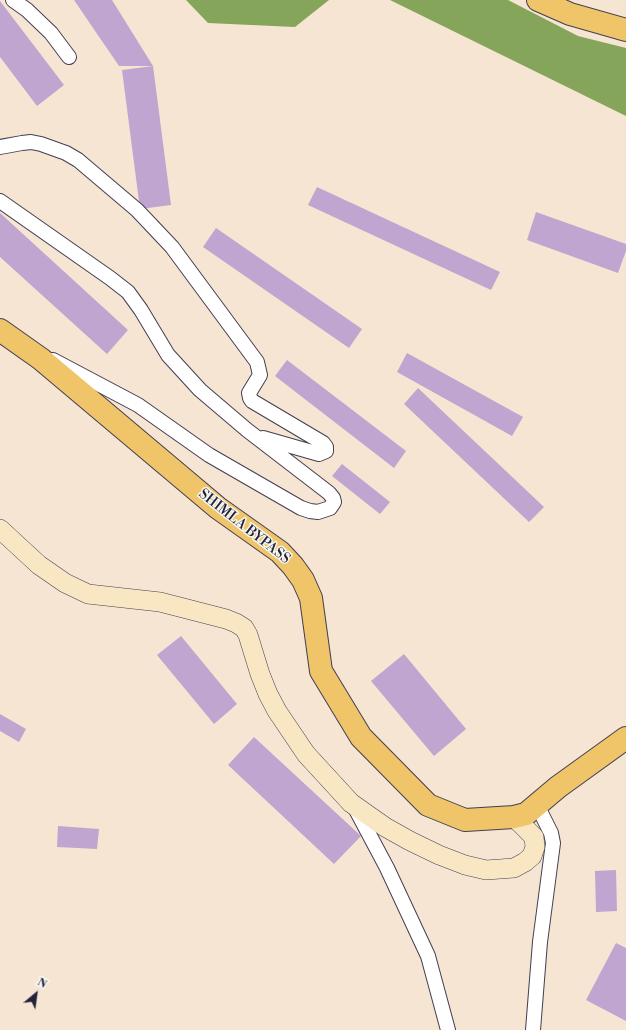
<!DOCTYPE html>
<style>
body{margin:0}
#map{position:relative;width:626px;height:1030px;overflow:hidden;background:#f5e5d2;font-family:"Libre Bodoni",serif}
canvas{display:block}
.north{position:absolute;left:16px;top:974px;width:40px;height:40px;-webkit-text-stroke:3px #f6f6f2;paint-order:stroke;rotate:29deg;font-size:11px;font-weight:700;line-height:16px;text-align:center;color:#22223b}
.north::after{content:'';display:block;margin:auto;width:14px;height:18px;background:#22223b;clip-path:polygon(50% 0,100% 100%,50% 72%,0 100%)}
</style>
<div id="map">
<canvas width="626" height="1030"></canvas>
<div class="north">N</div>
</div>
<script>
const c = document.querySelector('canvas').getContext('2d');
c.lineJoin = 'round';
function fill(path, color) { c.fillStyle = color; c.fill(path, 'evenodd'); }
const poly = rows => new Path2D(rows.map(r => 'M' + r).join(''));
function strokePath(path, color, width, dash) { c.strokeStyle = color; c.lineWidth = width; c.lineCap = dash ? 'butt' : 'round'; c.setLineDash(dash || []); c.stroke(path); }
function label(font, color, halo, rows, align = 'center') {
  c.font = font + ' "Libre Bodoni",serif'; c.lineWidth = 3; c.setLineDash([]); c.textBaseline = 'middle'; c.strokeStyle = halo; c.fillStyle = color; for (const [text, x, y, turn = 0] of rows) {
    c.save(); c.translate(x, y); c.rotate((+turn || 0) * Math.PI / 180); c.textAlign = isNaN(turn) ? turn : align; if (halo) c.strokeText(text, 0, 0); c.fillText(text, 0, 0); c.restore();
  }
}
const forest = poly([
 [186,0,329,0,295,27,208,23],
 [390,0,508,0,578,36,626,48,626,116]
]);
const building = poly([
 [74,0,112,0,153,66,119,66],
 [0,1,64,85,37,106,0,57],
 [153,66,171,205,140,209,122,70],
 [317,187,500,272,491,290,308,205],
 [536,212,626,244,626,251,618,273,527,240],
 [0,213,128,330,107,354,0,257],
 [216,228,362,329,349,348,203,247],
 [407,353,523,417,512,436,397,372],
 [287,360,406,451,394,468,275,376],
 [418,388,544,507,529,522,404,404],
 [342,464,390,502,380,514,332,476],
 [181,636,237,704,214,724,157,655],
 [404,654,466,729,434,756,371,681],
 [0,714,26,729,19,742,0,731],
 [254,737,361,836,334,864,228,765],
 [58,826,99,829,97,849,57,847],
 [616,870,617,911,596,912,595,871],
 [616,943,626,948,626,1021,586,1000]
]);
const minor = poly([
 [13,0,27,10,51,33,69,57],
 [0,147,22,143,31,142,41,144,66,153,78,160,137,210,172,247,257,362,260,375,249,393,250,398,252,401,323,443,326,447,326,451,319,454,263,438],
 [0,201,110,278,128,292,141,310,168,355,200,390,247,430,329,493,333,498,334,502,330,508,318,512,310,511,301,508,209,455,138,405,53,360],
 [354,806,387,868,428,956,448,1030],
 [533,1030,540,942,553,843,551,833,537,805]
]);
const secondary = poly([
 [0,529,39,565,65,583,88,594,160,602,226,619,236,623,244,628,248,635,260,674,268,694,277,711,306,754,351,803,385,827,410,841,439,855,465,865,486,870,514,868,525,862,532,856,535,847,534,837,514,817]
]);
const trunk = poly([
 [538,0,570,14,626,30],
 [0,330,41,359,218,508,280,552,293,566,303,580,311,598,321,671,361,737,428,805,465,820,514,817,526,814,558,787,626,738]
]);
const streetNames = [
 ["SHIMLA BYPASS",244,527,38]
];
fill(forest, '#84a55a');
fill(building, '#bfa5d0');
strokePath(minor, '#423f52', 16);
strokePath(secondary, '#423f52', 20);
strokePath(trunk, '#423f52', 24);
strokePath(minor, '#fff', 14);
strokePath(secondary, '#f9e7c3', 19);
strokePath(trunk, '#f0c469', 22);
label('14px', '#22223b', '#f6f6f2', streetNames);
</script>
